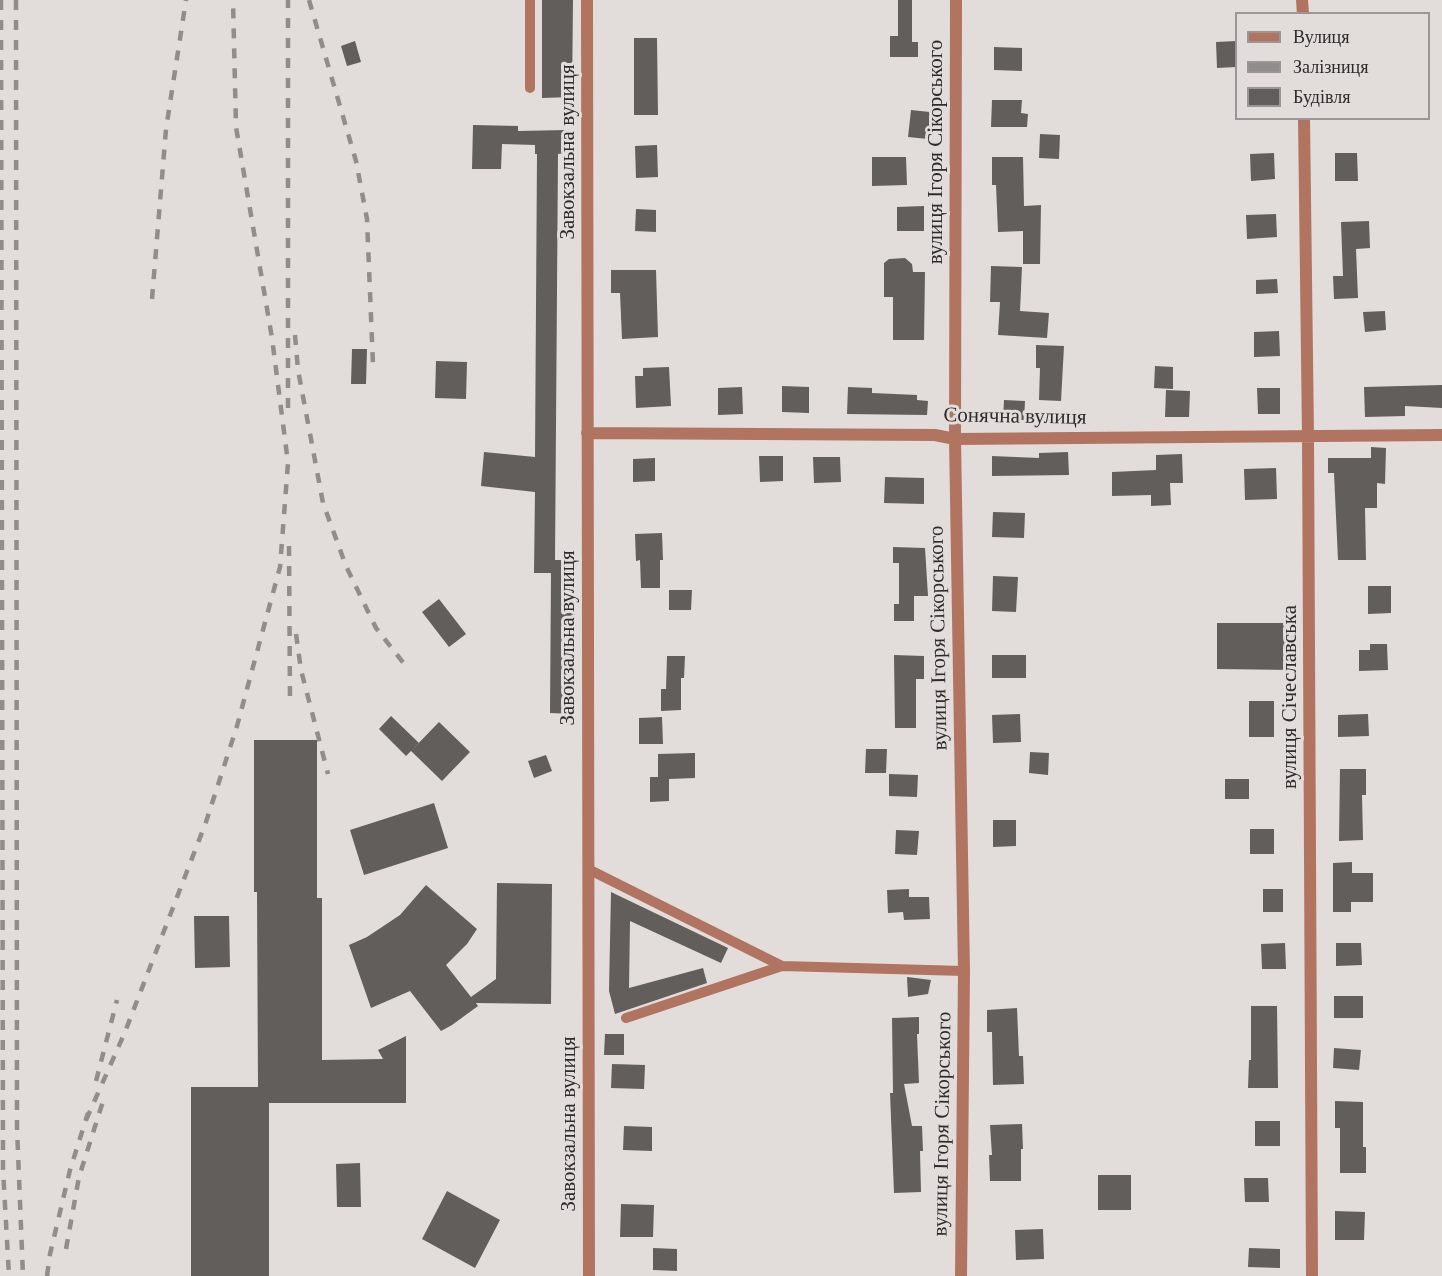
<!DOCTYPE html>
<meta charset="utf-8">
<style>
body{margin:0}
#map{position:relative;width:1442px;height:1276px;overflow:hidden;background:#e2dddb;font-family:"Times New Roman",serif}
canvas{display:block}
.legend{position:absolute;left:1235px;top:12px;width:195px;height:108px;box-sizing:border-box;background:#e2dddb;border:2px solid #9a9695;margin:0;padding:8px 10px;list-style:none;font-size:18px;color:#2e2c2b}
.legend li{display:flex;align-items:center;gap:12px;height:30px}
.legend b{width:30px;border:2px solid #9a9695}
</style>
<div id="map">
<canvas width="1442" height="1276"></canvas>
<ul class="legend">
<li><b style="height:8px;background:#b17460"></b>Вулиця</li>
<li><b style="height:8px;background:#908d8b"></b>Залізниця</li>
<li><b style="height:16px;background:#625e5c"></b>Будівля</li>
</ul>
</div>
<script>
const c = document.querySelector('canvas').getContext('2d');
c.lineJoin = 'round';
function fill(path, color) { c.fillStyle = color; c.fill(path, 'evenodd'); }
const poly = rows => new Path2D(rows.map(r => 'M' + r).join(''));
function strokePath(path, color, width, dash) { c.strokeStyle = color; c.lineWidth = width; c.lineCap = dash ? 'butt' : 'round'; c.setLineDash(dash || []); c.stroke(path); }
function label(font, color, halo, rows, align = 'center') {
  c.font = font + ' "Times New Roman",serif'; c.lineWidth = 6; c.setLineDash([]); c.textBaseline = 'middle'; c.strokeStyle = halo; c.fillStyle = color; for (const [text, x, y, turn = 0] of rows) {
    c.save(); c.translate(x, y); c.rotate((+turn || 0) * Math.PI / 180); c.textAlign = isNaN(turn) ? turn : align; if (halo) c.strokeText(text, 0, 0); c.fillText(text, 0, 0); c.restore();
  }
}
const building = poly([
 [542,0,573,0,572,97,542,98],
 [898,0,912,0,912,42,918,42,918,57,890,57,890,36,898,36],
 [634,38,657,38,658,115,634,115],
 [355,41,361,62,347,66,341,46],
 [1236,41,1236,67,1217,68,1216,42],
 [994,47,1022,48,1022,71,994,70],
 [992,100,1022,100,1021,113,1028,114,1027,127,991,127],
 [911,110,930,112,928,139,908,137],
 [473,125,518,126,518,131,566,130,566,153,558,154,555,560,575,560,574,714,550,713,551,573,534,573,535,492,481,486,484,452,535,457,537,154,535,154,535,145,502,144,501,169,472,169],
 [1040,134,1060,135,1059,159,1039,158],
 [657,145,658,177,636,178,635,146],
 [1274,153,1275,179,1251,181,1250,154],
 [1335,153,1357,153,1358,181,1335,181],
 [872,157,906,157,907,185,872,186],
 [992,157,1023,157,1024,206,1041,205,1040,264,1023,264,1023,231,998,232,996,185,992,185],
 [924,206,924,231,897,231,897,207],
 [636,209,656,210,656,232,635,231],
 [1276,214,1277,237,1247,239,1246,215],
 [1369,221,1370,248,1356,249,1358,298,1334,299,1333,276,1343,276,1341,222],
 [905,258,912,264,913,272,925,272,924,340,893,340,893,297,884,297,884,263,889,259],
 [991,266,1022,267,1020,311,1049,313,1047,338,998,335,1000,302,990,302],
 [611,270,656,270,658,337,622,339,620,293,611,293],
 [1277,279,1278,293,1256,294,1256,280],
 [1385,311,1386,330,1365,332,1363,312],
 [1279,331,1280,356,1254,357,1254,332],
 [1036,345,1064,346,1061,401,1039,400,1040,368,1036,368],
 [352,349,367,349,366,384,351,384],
 [436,361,467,362,466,399,435,398],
 [1155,366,1173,367,1173,389,1154,388],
 [669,367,671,406,636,408,635,376,643,376,643,368],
 [1442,385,1442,408,1405,406,1405,416,1365,417,1364,387],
 [782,386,809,387,809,413,782,412],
 [742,387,743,414,718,415,718,388],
 [848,387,872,388,872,393,917,395,917,400,928,401,927,415,847,414],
 [1257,388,1280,388,1280,414,1258,414],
 [1166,390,1190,391,1189,417,1165,417],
 [1004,400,1025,401,1024,420,1003,420],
 [1371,447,1386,448,1385,484,1377,483,1377,508,1365,508,1366,560,1338,560,1334,473,1328,473,1328,458,1371,458],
 [1068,452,1069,475,992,476,992,456,1039,458,1039,453],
 [1182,454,1183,483,1170,483,1171,505,1151,506,1151,495,1112,496,1112,472,1156,470,1156,455],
 [759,456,783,456,783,481,760,482],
 [813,457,840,457,841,482,814,483],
 [655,458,655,481,633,482,633,459],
 [1276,468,1277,499,1245,500,1244,469],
 [885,477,924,478,924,504,884,503],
 [993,512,1025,513,1024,538,992,537],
 [662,533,663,560,660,560,660,588,641,588,640,560,636,561,635,534],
 [893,547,925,548,928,596,914,596,914,621,894,621,894,604,899,604,899,563,893,563],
 [993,576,1018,577,1016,612,992,611],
 [1368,586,1391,586,1391,613,1368,614],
 [669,590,692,590,691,610,669,610],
 [439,599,466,634,449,647,422,612],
 [1217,623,1293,623,1293,670,1217,669],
 [1370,644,1387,644,1388,670,1359,671,1359,650,1370,650],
 [894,655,924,656,924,679,916,679,916,728,895,728],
 [992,655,1026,655,1026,678,992,678],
 [667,656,685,656,684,678,681,678,681,710,661,711,661,689,666,689],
 [1249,701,1274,701,1274,737,1249,737],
 [1020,714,1021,742,993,743,992,715],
 [1368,714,1369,736,1338,737,1338,715],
 [391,716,419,743,411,751,439,722,470,752,442,781,411,751,406,756,379,729],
 [662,717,663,744,639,744,639,718],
 [254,740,317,740,317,898,322,898,322,1060,383,1059,378,1050,406,1036,406,1103,269,1103,269,1276,191,1276,191,1087,258,1087,257,892,254,892],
 [866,749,887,749,886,773,865,773],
 [1030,752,1049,753,1048,775,1029,773],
 [695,753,695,778,669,779,669,801,650,802,650,777,658,777,658,754],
 [546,755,552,771,534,778,528,761],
 [1340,769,1366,769,1366,795,1362,795,1363,840,1339,841],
 [889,774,918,775,917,797,889,796],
 [1225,779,1249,779,1249,799,1225,799],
 [434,803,448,848,364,875,350,830],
 [993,820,1016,820,1016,846,993,847],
 [1250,829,1274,829,1274,854,1250,854],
 [896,830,919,831,917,855,895,854],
 [1352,862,1352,873,1373,873,1373,902,1351,902,1351,912,1333,912,1333,863],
 [497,883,552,884,551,1004,476,1003,478,1006,452,1025,441,1031,410,991,371,1008,349,945,367,937,400,915,426,885,477,929,467,944,446,965,471,997,496,979],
 [909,889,909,897,929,897,930,919,904,920,903,912,888,913,887,890],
 [1263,889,1283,889,1283,912,1263,912],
 [611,892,728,948,721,963,630,921,629,988,703,968,707,983,615,1014,609,991],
 [194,916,229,916,230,967,195,968],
 [1285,943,1286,969,1262,969,1261,944],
 [1336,943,1361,943,1362,965,1336,966],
 [907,977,931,980,928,994,908,997],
 [1334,996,1363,996,1363,1018,1334,1018],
 [1251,1006,1277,1006,1278,1088,1248,1088,1249,1060,1251,1060],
 [1017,1008,1019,1056,1023,1056,1024,1084,993,1085,992,1032,987,1032,987,1010],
 [919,1017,919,1034,917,1034,919,1083,904,1084,912,1126,922,1126,923,1151,920,1151,921,1192,894,1193,890,1093,893,1093,892,1018],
 [605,1034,624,1034,624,1055,604,1055],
 [1334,1048,1361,1050,1359,1070,1333,1068],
 [612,1064,645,1065,644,1089,611,1088],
 [1335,1101,1363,1102,1363,1147,1366,1147,1366,1173,1340,1173,1340,1128,1335,1128],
 [1255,1121,1280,1121,1280,1146,1255,1146],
 [1022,1124,1023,1149,1021,1149,1021,1181,990,1181,989,1155,992,1155,990,1125],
 [624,1126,652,1127,652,1151,623,1150],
 [360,1163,361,1207,337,1207,336,1164],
 [1098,1175,1131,1175,1131,1210,1098,1210],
 [1244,1178,1268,1178,1269,1202,1245,1202],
 [447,1191,500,1220,475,1268,422,1239],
 [621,1204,654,1205,653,1237,620,1237],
 [1335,1211,1365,1212,1364,1240,1335,1240],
 [1043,1229,1044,1259,1016,1260,1015,1230],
 [653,1248,677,1249,677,1271,653,1270],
 [1249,1248,1280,1249,1280,1268,1248,1267]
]);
const lane = poly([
 [530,0,530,88],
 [588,869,782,966,964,971],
 [626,1018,782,966]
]);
const street = poly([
 [587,0,589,1276],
 [956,0,955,439,964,971,961,1276],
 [1302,0,1303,14],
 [1304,118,1308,436,1312,1276],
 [587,433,935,435,955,439,1442,435]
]);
const rail = poly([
 [1,0,3,1169,9,1276],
 [16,0,17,1128,23,1276],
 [309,0,356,161,367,219,373,365],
 [152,299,166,129,186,0],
 [295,335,298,370,323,503,346,566,376,628,409,670],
 [288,408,288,0],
 [289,546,290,702],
 [296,634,301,670,328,774],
 [96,1081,117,1000],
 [86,1120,125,1032,206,822,237,726,280,567,288,463,272,338,236,127,233,0],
 [66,1249,79,1177,105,1095],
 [47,1276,50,1254,70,1170,88,1113]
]);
const streetNames = [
 ["Завокзальна вулиця",568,152,-90],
 ["вулиця Ігоря Сікорського",936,152,-90],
 ["Сонячна вулиця",1015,417,1],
 ["Завокзальна вулиця",568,638,-90],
 ["вулиця Ігоря Сікорського",939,638,-91],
 ["вулиця Січеславська",1290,697,-90],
 ["Завокзальна вулиця",569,1124,-90],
 ["вулиця Ігоря Сікорського",943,1124,-89]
];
fill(building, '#625e5c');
strokePath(lane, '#b17460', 10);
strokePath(street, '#b17460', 12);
strokePath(rail, '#908d8b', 4.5, [10, 10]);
label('21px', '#2e2c2b', '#e2dddb', streetNames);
</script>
